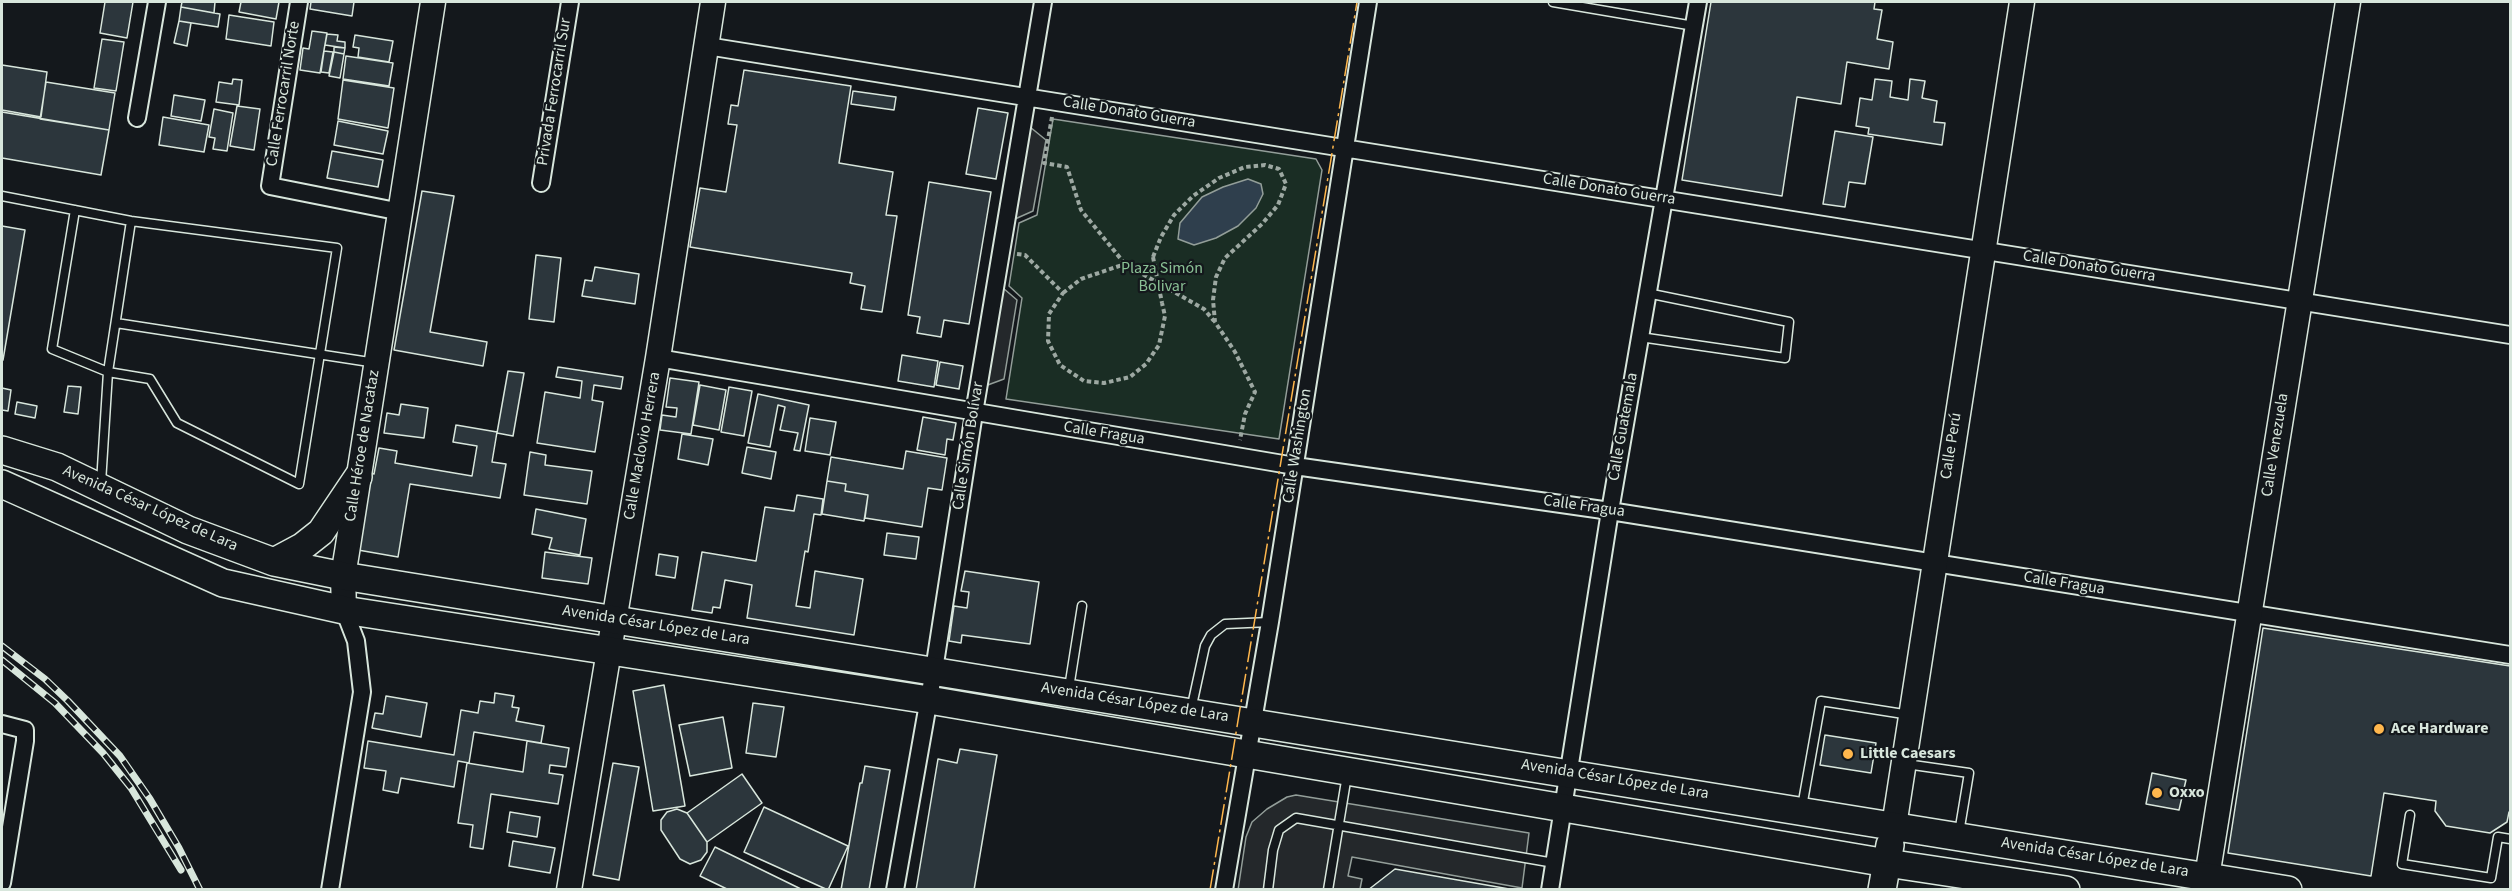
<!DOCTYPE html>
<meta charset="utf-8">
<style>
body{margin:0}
#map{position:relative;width:2512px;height:891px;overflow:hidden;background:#14181c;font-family:"Source Sans 3",sans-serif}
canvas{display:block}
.frame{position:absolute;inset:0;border:3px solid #d8e6dc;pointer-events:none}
</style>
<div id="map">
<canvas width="2512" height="891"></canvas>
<div class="frame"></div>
</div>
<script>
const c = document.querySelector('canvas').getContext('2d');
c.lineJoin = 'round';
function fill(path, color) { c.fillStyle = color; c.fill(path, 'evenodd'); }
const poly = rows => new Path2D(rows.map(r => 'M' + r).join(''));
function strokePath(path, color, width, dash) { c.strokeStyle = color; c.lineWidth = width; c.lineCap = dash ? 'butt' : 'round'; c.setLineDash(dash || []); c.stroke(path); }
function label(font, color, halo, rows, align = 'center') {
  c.font = font + ' "Source Sans 3",sans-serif'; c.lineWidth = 4.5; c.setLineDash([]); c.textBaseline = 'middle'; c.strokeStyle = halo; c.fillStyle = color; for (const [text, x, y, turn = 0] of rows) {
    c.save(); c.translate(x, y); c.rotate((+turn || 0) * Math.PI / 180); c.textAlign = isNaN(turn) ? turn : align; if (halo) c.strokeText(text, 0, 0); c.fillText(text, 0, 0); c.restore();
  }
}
const green = poly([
 [1053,119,1316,159,1322,170,1279,439,1006,399,1022,298,1009,286,1019,223,1037,215,1053,119]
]);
const parking = poly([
 [1030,127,1046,140,1033,211,1015,219,1007,218,1030,127],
 [1003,288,1017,300,1004,379,985,386,1003,288],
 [1296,795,1529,833,1522,888,1352,857,1348,876,1362,879,1360,889,1238,890,1246,837,1252,822,1267,809,1287,797,1296,795]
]);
const water = poly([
 [1248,179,1261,184,1263,194,1256,208,1238,226,1216,238,1194,245,1178,239,1180,223,1202,197,1223,187,1248,179]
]);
const building = poly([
 [105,2,133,2,127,38,100,33,105,2],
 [182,2,215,2,214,13,181,7,182,2],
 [241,2,279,2,276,19,239,12,241,2],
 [311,2,354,2,352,16,310,9,311,2],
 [1711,2,1875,2,1874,9,1882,10,1877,39,1893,42,1889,69,1847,62,1841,104,1797,97,1782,196,1682,180,1711,2],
 [181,7,220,14,218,27,179,21,181,7],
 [229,15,274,22,271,46,226,39,229,15],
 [179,21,191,23,187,46,174,43,179,21],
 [312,31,327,33,320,73,300,70,303,48,309,49,312,31],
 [327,34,338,35,337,41,345,42,345,48,325,45,327,34],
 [355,35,393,41,389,62,358,57,359,48,353,47,355,35],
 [102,39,124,42,116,91,94,88,102,39],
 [334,47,345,48,344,54,334,52,334,47],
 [324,51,333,52,329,73,321,72,324,51],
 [334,52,344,54,340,78,329,76,334,52],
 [346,56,393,63,389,86,343,79,346,56],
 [2,65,47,72,41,117,2,110,2,65],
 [744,70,851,86,839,163,893,172,886,215,897,216,882,312,861,309,865,286,850,283,852,273,690,247,700,188,726,192,737,125,728,124,731,105,738,106,744,70],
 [233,79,242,80,239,105,216,102,219,82,232,84,233,79],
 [1875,79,1892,81,1890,97,1908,100,1910,79,1925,81,1922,98,1937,101,1934,122,1945,123,1942,145,1868,134,1869,128,1856,126,1860,98,1872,100,1875,79],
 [343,80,394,88,388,128,338,119,343,80],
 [46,82,115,93,109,130,40,119,46,82],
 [853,91,896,97,894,110,851,104,853,91],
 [174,95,205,100,201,121,171,116,174,95],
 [237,106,260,109,254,150,230,146,237,106],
 [978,108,1008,113,996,179,966,174,978,108],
 [214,109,233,113,227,151,213,149,215,138,209,137,214,109],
 [2,112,109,130,101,175,2,158,2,112],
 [163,117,209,125,204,152,159,145,163,117],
 [338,121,388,131,383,154,334,145,338,121],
 [1835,131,1873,137,1865,184,1849,182,1845,207,1823,204,1835,131],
 [332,151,383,160,378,187,327,178,332,151],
 [929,182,991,192,969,324,944,320,941,337,917,333,920,317,908,315,929,182],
 [422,191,454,196,430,332,487,342,483,366,394,350,422,191],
 [2,226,25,230,3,360,2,360,2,226],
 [536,255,561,258,554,322,529,319,536,255],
 [595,267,639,274,635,304,582,296,585,280,592,281,595,267],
 [902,355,938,361,934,387,898,381,902,355],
 [940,362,963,366,959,389,936,385,940,362],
 [558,367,623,377,621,389,594,385,592,400,603,402,595,452,537,443,545,392,580,398,582,381,556,377,558,367],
 [508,371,524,373,513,436,497,433,508,371],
 [670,378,699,382,691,434,660,430,662,415,676,417,677,408,666,407,670,378],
 [700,385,726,390,719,430,693,425,700,385],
 [68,386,81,387,78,414,64,412,68,386],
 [729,387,752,391,744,436,721,432,729,387],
 [2,388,11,390,8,411,2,410,2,388],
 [758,394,809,405,800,451,794,450,798,433,780,430,785,407,778,405,770,447,748,443,758,394],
 [17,402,37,406,35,418,15,414,17,402],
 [401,404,428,408,424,438,384,433,387,413,399,415,401,404],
 [923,417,956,423,953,440,947,439,945,455,917,450,923,417],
 [810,418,836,422,830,455,805,451,810,418],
 [456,425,497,432,492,462,506,464,500,498,410,484,398,557,358,550,371,473,374,474,379,448,397,451,395,463,472,476,477,446,453,442,456,425],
 [682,434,713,439,708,465,678,459,682,434],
 [747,447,776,452,771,479,742,473,747,447],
 [906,451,947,458,942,490,928,488,922,527,865,518,868,495,845,491,846,484,827,481,831,457,903,469,906,451],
 [530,452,546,455,545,465,592,471,587,504,524,495,530,452],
 [827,481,846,484,845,491,868,495,864,521,822,514,827,481],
 [797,495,823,499,821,515,814,514,808,552,805,551,796,606,810,608,815,571,863,579,854,635,747,618,752,585,725,580,720,608,713,607,712,613,692,610,702,552,756,561,765,507,794,511,797,495],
 [536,509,586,519,580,555,549,549,552,538,532,534,536,509],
 [887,533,919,537,916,559,884,555,887,533],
 [545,552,592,558,588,584,542,578,545,552],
 [659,554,678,557,675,578,656,575,659,554],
 [965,571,1039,582,1030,644,962,635,961,643,949,641,954,606,967,608,969,592,961,591,965,571],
 [2263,628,2510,666,2510,813,2509,812,2507,822,2490,833,2446,826,2435,811,2436,801,2384,793,2371,876,2228,853,2263,628],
 [664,685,685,806,653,811,633,691,664,685],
 [495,693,514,696,512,707,519,708,516,721,544,726,541,743,474,732,469,763,458,761,454,787,401,778,398,793,383,790,386,771,364,768,368,741,454,755,461,710,478,713,480,701,494,703,495,693],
 [386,696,427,703,421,737,372,728,375,713,383,714,386,696],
 [753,703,784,707,776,757,746,753,753,703],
 [723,717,732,768,690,776,679,725,723,717],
 [1825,735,1876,743,1871,773,1820,765,1825,735],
 [527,741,569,748,566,767,550,765,549,773,563,775,558,804,491,794,483,849,470,847,473,825,458,823,467,763,523,772,527,741],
 [960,749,997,755,974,890,916,890,938,759,957,763,960,749],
 [613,763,639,767,619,880,593,875,613,763],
 [865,766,890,770,869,890,841,890,860,783,862,783,865,766],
 [2152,773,2186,780,2179,810,2146,804,2152,773],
 [742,774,762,803,707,842,687,813,742,774],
 [764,807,848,846,828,890,744,852,764,807],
 [677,809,687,813,707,842,707,852,701,860,690,864,680,859,661,830,661,820,667,812,677,809],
 [510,812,540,817,537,837,507,832,510,812],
 [513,841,555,848,550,873,509,866,513,841],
 [715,847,803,890,729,890,700,876,715,847],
 [1395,869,1515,890,1368,890,1395,869]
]);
const path = poly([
 [1052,117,1044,163,1067,167,1081,210,1125,264],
 [1017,254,1025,255,1063,293,1049,314,1048,341,1060,365,1084,381,1104,383,1130,377,1146,364,1159,345,1165,316,1162,303],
 [1153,257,1161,237,1174,215,1193,196,1219,178,1245,167,1265,165,1279,169,1286,184,1278,205,1262,224,1225,258,1216,277,1213,300,1215,322,1235,352,1255,392,1245,414,1240,440],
 [1063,293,1081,279,1125,264,1204,309,1214,321]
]);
const lane = poly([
 [1553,2,1694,26],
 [2,196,131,221,337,248,299,484,177,423,150,379,108,372,52,349,75,210],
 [116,323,376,363],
 [1640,337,1785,358,1789,322,1647,293],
 [101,483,108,372,131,221],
 [1069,688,1082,606],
 [1191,710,1205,646,1211,635,1225,624,1270,622],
 [1906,764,1969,773,1959,833],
 [1802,807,1821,701,1910,715],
 [2410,815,2402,864,2491,878,2498,837,2510,839],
 [1268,890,1273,850,1279,830,1296,818,1554,863],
 [1328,890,1347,775]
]);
const street = poly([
 [299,2,270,186,401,212],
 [707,46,2510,335],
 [137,118,157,2],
 [541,183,570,2],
 [658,358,1295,466,1610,511,2510,655],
 [2,724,25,730,25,741,2,883],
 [330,890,362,692,356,641,344,610],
 [895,890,934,670,974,413,1043,2],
 [1224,890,1270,622,1368,2],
 [1550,890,1610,511,1698,2]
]);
const secondary = poly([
 [344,610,343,576,347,552,433,2],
 [1894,826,2022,2],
 [2207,877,2348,2],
 [569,890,658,358,713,2]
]);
const primary = poly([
 [2,450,57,467,188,530,274,562,343,576,2288,890],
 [2,484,223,583,344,610,929,700,1887,863,2066,890],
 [274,562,302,547,321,532,358,477],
 [1882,890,1890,845]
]);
const rail = poly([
 [2,646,45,679,68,701,120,756,150,799,179,848,200,890],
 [2,660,55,703,103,753,131,788,181,870]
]);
const pathBridge = poly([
 [1153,257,1162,303]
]);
const power = poly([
 [1210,890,1357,2]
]);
const markers = [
 [2379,729,6,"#ffb74d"],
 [1848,754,6,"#ffb74d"],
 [2157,793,6,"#ffb74d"]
];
const streetNames = [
 ["Privada Ferrocarril Sur",555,92,-81],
 ["Calle Ferrocarril Norte",284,94,-81],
 ["Calle Donato Guerra",1129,113,9],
 ["Calle Donato Guerra",1609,190,9],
 ["Calle Donato Guerra",2089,267,9],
 ["Calle Guatemala",1624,427,-80],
 ["Calle Fragua",1104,434,9],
 ["Calle Venezuela",2276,445,-81],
 ["Calle Héroe de Nacataz",363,446,-81],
 ["Calle Maclovio Herrera",643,446,-80],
 ["Calle Simón Bolívar",969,446,-81],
 ["Calle Washington",1298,446,-81],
 ["Calle Perú",1952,446,-81],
 ["Calle Fragua",1584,507,8],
 ["Avenida César López de Lara",150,509,24],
 ["Calle Fragua",2064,584,9],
 ["Avenida César López de Lara",656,626,9],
 ["Avenida César López de Lara",1135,703,9],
 ["Avenida César López de Lara",1615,780,9],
 ["Avenida César López de Lara",2095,858,9]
];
const parkNames = [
 ["Plaza Simón",1162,269],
 ["Bolivar",1162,287]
];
const poiNames = [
 ["Ace Hardware",2391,729],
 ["Little Caesars",1860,754],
 ["Oxxo",2169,793]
];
fill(green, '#1a2d24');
strokePath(green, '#939e99', 1.5);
fill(parking, '#24282b');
strokePath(parking, '#939e99', 1.5);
fill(water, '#2f3f4d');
strokePath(water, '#939e99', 1.5);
fill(building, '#2c363c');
strokePath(building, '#d8e6dc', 1.5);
strokePath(lane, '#d8e6dc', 11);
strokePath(street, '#d8e6dc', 20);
strokePath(secondary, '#d8e6dc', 27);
strokePath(primary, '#d8e6dc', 30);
strokePath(path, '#9da8a2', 4, [4.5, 3]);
strokePath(lane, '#14181c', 8);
strokePath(street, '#14181c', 16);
strokePath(secondary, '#14181c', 24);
strokePath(primary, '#14181c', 27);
strokePath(rail, '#d8e6dc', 7);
strokePath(rail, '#14181c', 4.5, [14]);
strokePath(pathBridge, '#9da8a2', 4, [4.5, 3]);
strokePath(power, '#ffb74d', 1.5, [21, 4.5, 3, 4.5]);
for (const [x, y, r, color] of markers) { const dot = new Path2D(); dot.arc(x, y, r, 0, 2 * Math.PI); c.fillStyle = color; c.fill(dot); strokePath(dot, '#14181c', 2); }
label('16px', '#d8e6dc', '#14181c', streetNames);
label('16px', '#8ac095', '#14181c', parkNames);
label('bold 16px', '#d8e6dc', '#14181c', poiNames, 'left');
</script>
